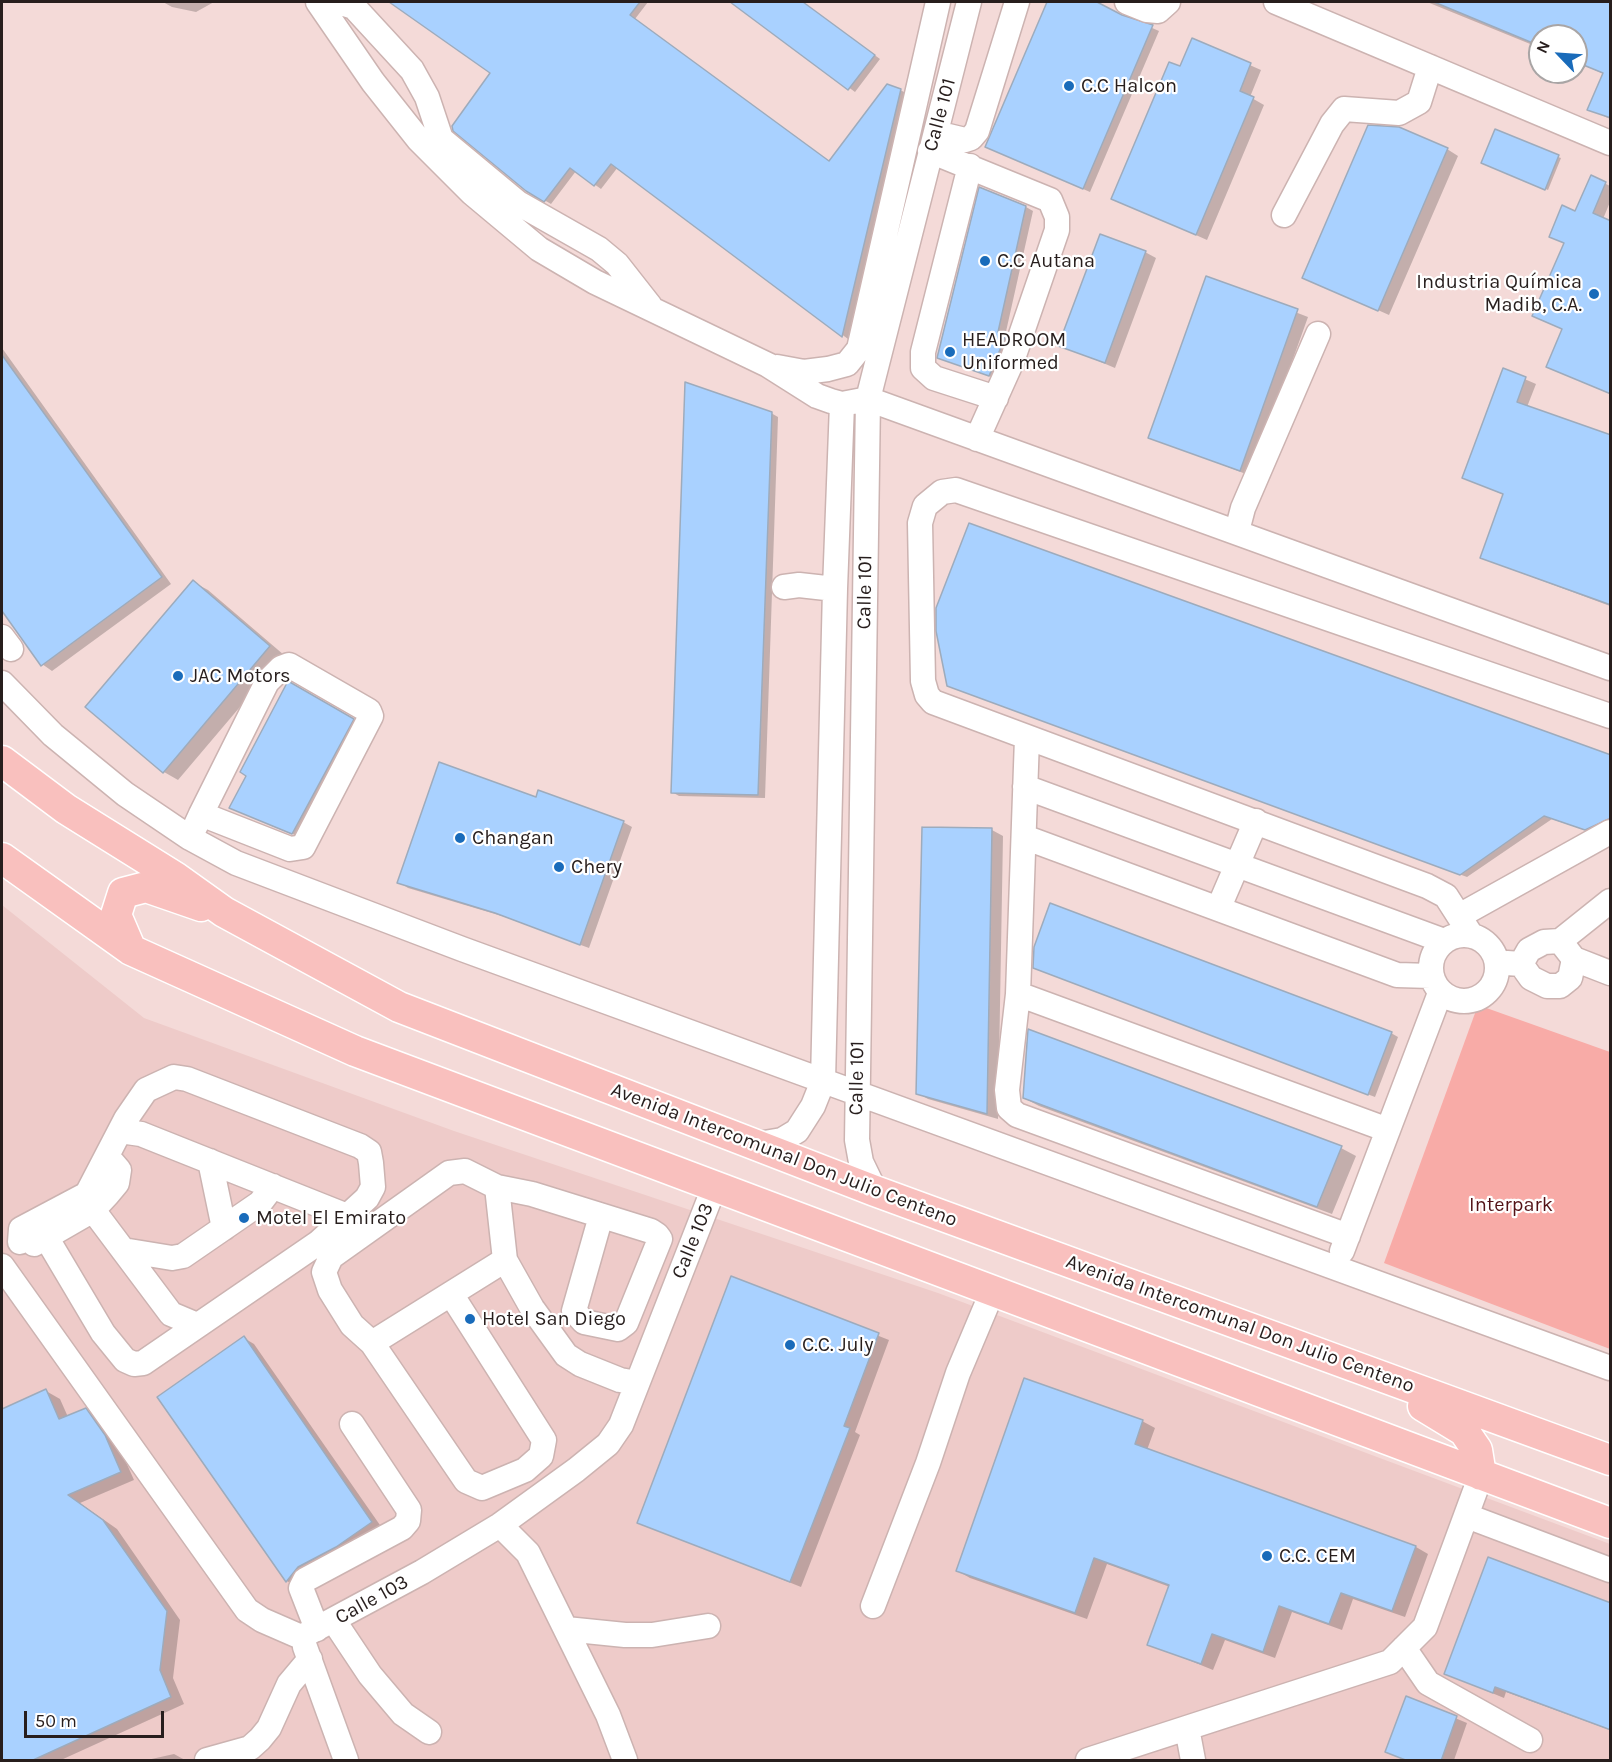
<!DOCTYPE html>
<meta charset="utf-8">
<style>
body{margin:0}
#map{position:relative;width:1612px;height:1762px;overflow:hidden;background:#f4dad8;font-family:Karla,sans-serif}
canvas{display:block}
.frame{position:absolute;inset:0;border:3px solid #271e1d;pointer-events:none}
.north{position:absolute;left:1528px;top:24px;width:60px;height:60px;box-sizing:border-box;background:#fff;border:2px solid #a9a5a5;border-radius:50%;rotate:295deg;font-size:16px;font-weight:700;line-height:24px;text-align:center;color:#271e1d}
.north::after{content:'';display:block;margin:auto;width:21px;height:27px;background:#196bba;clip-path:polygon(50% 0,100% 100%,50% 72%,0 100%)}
.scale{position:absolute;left:24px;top:1711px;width:140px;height:27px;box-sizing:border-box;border:3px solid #271e1d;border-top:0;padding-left:8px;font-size:18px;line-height:21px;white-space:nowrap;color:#271e1d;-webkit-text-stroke:4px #fff;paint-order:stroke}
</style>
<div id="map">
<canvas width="1612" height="1762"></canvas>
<div class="frame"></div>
<div class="north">N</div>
<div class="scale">50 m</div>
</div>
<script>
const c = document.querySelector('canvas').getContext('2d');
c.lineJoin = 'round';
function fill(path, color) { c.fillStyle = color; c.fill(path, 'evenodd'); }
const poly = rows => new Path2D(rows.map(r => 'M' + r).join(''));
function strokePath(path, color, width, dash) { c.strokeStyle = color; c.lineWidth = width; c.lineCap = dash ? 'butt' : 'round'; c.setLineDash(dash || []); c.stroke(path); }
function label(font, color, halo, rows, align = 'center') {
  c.font = font + ' Karla,sans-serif'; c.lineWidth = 4.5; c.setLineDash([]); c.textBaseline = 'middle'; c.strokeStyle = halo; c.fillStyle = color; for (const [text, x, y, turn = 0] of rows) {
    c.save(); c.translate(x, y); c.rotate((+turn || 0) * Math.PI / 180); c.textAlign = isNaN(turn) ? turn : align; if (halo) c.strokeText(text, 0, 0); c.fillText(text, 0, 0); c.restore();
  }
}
const built = poly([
 [2,905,144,1018,454,1131,938,1293,1610,1544,1610,1760,2,1760]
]);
const green = poly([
 [1478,1005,1610,1052,1610,1349,1384,1263]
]);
const shadow = poly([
 [163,2,214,2,196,12,172,7],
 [392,2,648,2,635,19,830,162,900,90,906,93,848,339,618,167,601,189,576,171,551,204,527,190,492,73],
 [733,2,802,2,880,59,855,92],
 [1048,2,1093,2,1159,31,1090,192,987,147],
 [1427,2,1610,2,1610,119,1589,109,1604,74,1576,62,1576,36,1540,36,1540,48],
 [1193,40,1261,70,1250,97,1264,105,1207,240,1113,198,1181,68],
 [1447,149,1458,156,1389,315,1304,277],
 [1558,157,1561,158,1548,190,1485,164],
 [1592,177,1610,186,1610,202,1603,219,1610,222,1610,394,1559,372,1564,330,1534,316,1565,244,1550,236,1576,213],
 [1026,207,1033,211,1005,336,1012,340,997,379,946,361],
 [1145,252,1156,258,1115,368,1060,345],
 [1207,278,1308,317,1251,476,1150,437],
 [2,348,171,584,52,671,42,664,2,609],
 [1504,370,1536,384,1527,407,1610,437,1610,606,1481,558,1504,495,1464,478],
 [771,413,778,417,765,798,679,796,672,792],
 [193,582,208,590,284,655,178,780,164,772],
 [289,683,367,728,309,841,231,808],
 [948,685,1610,756,1610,823,1593,833,1552,819,1467,877],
 [537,799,623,822,632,827,589,948,505,917,408,888,399,882],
 [923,829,992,830,1003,836,998,1119,928,1099,917,1093],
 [1035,968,1391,1033,1398,1037,1375,1097],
 [1030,1031,1341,1148,1356,1156,1332,1214,1039,1106,1024,1098],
 [732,1278,889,1340,855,1432,860,1435,801,1587,639,1522],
 [244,1338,254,1344,382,1528,297,1587,287,1581,159,1397],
 [46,1391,60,1399,68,1417,85,1410,99,1417,118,1444,134,1480,80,1503,117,1529,180,1620,173,1678,184,1704,61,1760,2,1760,2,1410],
 [1142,1421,1155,1428,1147,1450,1416,1547,1428,1554,1405,1617,1353,1599,1342,1630,1292,1612,1275,1658,1225,1640,1213,1670,1149,1644,1170,1587,1107,1564,1087,1619,970,1578,958,1571],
 [1610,1604,1610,1730,1506,1692,1504,1698,1446,1674],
 [1407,1698,1467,1723,1454,1760,1405,1760,1387,1752],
 [174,1754,185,1760,147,1760]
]);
const building = poly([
 [389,2,640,2,630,15,829,161,887,84,901,89,842,337,611,164,594,186,570,168,544,202,526,191,453,131,452,126,490,73,389,2],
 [730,2,803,2,875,55,848,90,730,2],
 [1047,2,1097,2,1122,15,1153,25,1083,189,985,147,1047,2],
 [1434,2,1611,2,1611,118,1587,110,1603,73,1576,62,1576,36,1540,36,1540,46,1434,2],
 [1192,38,1251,63,1240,91,1254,97,1196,235,1111,199,1169,62,1180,66,1192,38],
 [1368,125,1399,127,1448,148,1378,311,1302,278,1368,125],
 [1495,129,1559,155,1545,190,1481,163,1495,129],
 [1591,175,1606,182,1593,213,1611,221,1611,394,1546,367,1562,329,1532,316,1564,243,1549,237,1562,205,1575,211,1591,175],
 [979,187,1026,206,998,332,1006,335,989,376,937,358,979,187],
 [1100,234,1146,251,1105,363,1058,346,1100,234],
 [1206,276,1298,309,1240,471,1148,438,1206,276],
 [2,355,162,577,41,666,2,611,2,355],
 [1503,368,1526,377,1517,402,1611,435,1611,605,1480,558,1503,494,1462,478,1503,368],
 [685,382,772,412,758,795,671,793,685,382],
 [969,523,1611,755,1611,818,1585,830,1544,816,1460,875,947,686,936,631,936,608,969,523],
 [193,580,270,646,163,773,85,707,193,580],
 [288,681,354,719,292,834,229,808,246,776,240,772,288,681],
 [439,762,536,797,538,790,624,821,580,945,495,913,397,883,439,762],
 [922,827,992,828,987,1114,916,1094,922,827],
 [1050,903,1392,1032,1368,1095,1033,968,1034,947,1050,903],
 [1028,1029,1342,1146,1317,1207,1023,1098,1028,1029],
 [731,1276,879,1333,844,1426,850,1428,790,1582,637,1523,731,1276],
 [244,1336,372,1522,336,1547,298,1567,286,1582,157,1397,244,1336],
 [1024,1378,1143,1420,1135,1444,1416,1546,1392,1611,1341,1593,1329,1624,1279,1606,1263,1652,1212,1634,1201,1664,1147,1645,1169,1585,1094,1558,1075,1613,956,1571,1024,1378],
 [46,1389,59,1419,86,1408,105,1435,121,1472,68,1495,103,1520,167,1611,160,1670,171,1697,31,1761,2,1761,2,1409,46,1389],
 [1488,1557,1611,1603,1611,1730,1495,1687,1493,1693,1444,1674,1488,1557],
 [1406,1696,1457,1716,1441,1761,1408,1761,1385,1752,1406,1696]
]);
const minor = poly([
 [318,2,373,82,419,140,472,193,539,249,595,282,768,365,817,396,831,401,842,404,868,399,1610,668],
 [338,2,354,7,412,70,427,97,441,139,518,203,599,249,617,264,650,306],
 [1127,2,1147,10,1158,11,1168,2],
 [1276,2,1610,143],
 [936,133,965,140,971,138,977,131,1017,2],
 [930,151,1050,200,1057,217,1057,230,1012,361,977,439],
 [970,166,923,352,923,368,934,378,996,398],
 [1284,215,1332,124,1344,109,1399,113,1419,102,1430,67],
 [777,367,804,372,828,369,847,364,859,349,938,2],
 [1237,531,1243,508,1318,334],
 [784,587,799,585,835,589],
 [2,637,11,649],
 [2,683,53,735,125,794,190,838,236,863,462,949,1610,1368],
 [1027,738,1018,994,1007,1090,1009,1108,1017,1115,1348,1236],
 [1025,787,1444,941],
 [1024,837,1397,975,1431,976],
 [190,838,201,814,267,682,281,668,289,665,369,711,371,716,303,847,290,849,201,814],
 [1219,907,1256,821],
 [1459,916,1610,832],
 '1431 968a33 33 0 1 1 66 0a33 33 0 1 1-66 0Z',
 [1471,935,1446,896,1427,886,933,702,927,695,923,681,920,523,925,506,942,492,956,490,1610,716],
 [1560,941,1610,901],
 [1507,963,1521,964,1531,978,1547,986,1560,986,1570,978,1574,959],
 [1521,964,1529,950,1544,942,1560,941,1574,959,1610,973],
 [1018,994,1388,1130],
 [120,1131,141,1134,347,1216],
 [758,1144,782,1140,797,1131,813,1106,823,1081,835,589,842,404],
 [210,1161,224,1228],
 [497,1187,465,1171,449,1173,331,1257,324,1272,330,1290,352,1325,372,1343,505,1260],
 [875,1191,861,1162,857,1140,868,399,969,2],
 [93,1210,171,1314,197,1325],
 [601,1216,574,1311,584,1322,618,1329,626,1323,660,1239,657,1235,651,1231,532,1194,497,1187,505,1260,532,1308,566,1355,580,1364,620,1380,637,1383],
 [20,1242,21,1229,87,1194,126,1119,146,1090,174,1077,187,1079,360,1146,369,1152,371,1163,373,1187,367,1198,318,1243,143,1363,134,1364,125,1360,103,1333,46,1237],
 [34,1244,93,1210,107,1195,117,1183,119,1170,113,1163,105,1160],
 [123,1250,172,1258,183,1256,260,1203,273,1186],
 [1342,1251,1440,993],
 [2,1266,247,1610,262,1620,301,1637,422,1572,500,1525,576,1470,608,1444,621,1425,715,1185],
 [372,1343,466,1481,482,1488,525,1470,541,1456,544,1440,451,1294],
 [1467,1516,1610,1570],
 [500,1525,528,1553,608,1715,625,1760],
 [873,1606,928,1463,958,1373,993,1290],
 [334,1621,370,1675,403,1714,429,1732],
 [317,1629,301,1588,305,1580,402,1528,408,1521,409,1510,352,1424],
 [566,1629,625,1635,652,1635,708,1626],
 [305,1647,346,1760],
 [1404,1648,1428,1683,1530,1740],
 [1187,1728,1193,1760],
 [207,1760,250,1748,260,1739,269,1728,289,1684,310,1659],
 [1088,1760,1390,1662,1425,1627,1481,1475]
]);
const major = poly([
 [2,761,66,809,175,877,224,912,399,1007,875,1191,1610,1460],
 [2,858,131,950,355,1051,1610,1523],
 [131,950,116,915,123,893,146,887,201,906],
 [1423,1406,1464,1431,1477,1450,1481,1475]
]);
const markers = [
 [1069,86,6,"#196bba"],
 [985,261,6,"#196bba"],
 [1594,294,6,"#196bba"],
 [950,352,6,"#196bba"],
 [178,676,6,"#196bba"],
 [460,838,6,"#196bba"],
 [559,867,6,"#196bba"],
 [244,1218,6,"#196bba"],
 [470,1319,6,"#196bba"],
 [790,1345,6,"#196bba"],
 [1267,1556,6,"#196bba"]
];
const poiNames = [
 ["C.C Halcon",1081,86],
 ["C.C Autana",997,261],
 ["Industria Química",1582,282,"right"],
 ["Madib, C.A.",1582,305,"right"],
 ["HEADROOM",962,340],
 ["Uniformed",962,363],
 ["JAC Motors",190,676],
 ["Changan",472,838],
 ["Chery",571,867],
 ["Motel El Emirato",256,1218],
 ["Hotel San Diego",482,1319],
 ["C.C. July",802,1345],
 ["C.C. CEM",1279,1556]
];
const streetNames = [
 ["Calle 101",940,115,-75],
 ["Calle 101",865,592,-89],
 ["Calle 101",857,1078,-89],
 ["Avenida Intercomunal Don Julio Centeno",784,1155,21],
 ["Calle 103",693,1241,-68],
 ["Avenida Intercomunal Don Julio Centeno",1240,1324,20],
 ["Calle 103",372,1600,-29]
];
const parkNames = [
 ["Interpark",1511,1205]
];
fill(built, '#eecbc9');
fill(green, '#f8aba7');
fill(shadow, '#0003');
fill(building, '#a9d1ff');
strokePath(building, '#9dabbc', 1.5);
strokePath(minor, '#ccb3b1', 27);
strokePath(major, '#fff', 33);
strokePath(minor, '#fff', 24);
strokePath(major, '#f9c0be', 30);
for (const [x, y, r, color] of markers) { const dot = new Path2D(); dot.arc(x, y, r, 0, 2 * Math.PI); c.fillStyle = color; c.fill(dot); strokePath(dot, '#fff', 2); }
label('20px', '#271e1d', '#fff', poiNames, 'left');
label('20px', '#271e1d', '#fff', streetNames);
label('20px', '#531216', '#fff', parkNames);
</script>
